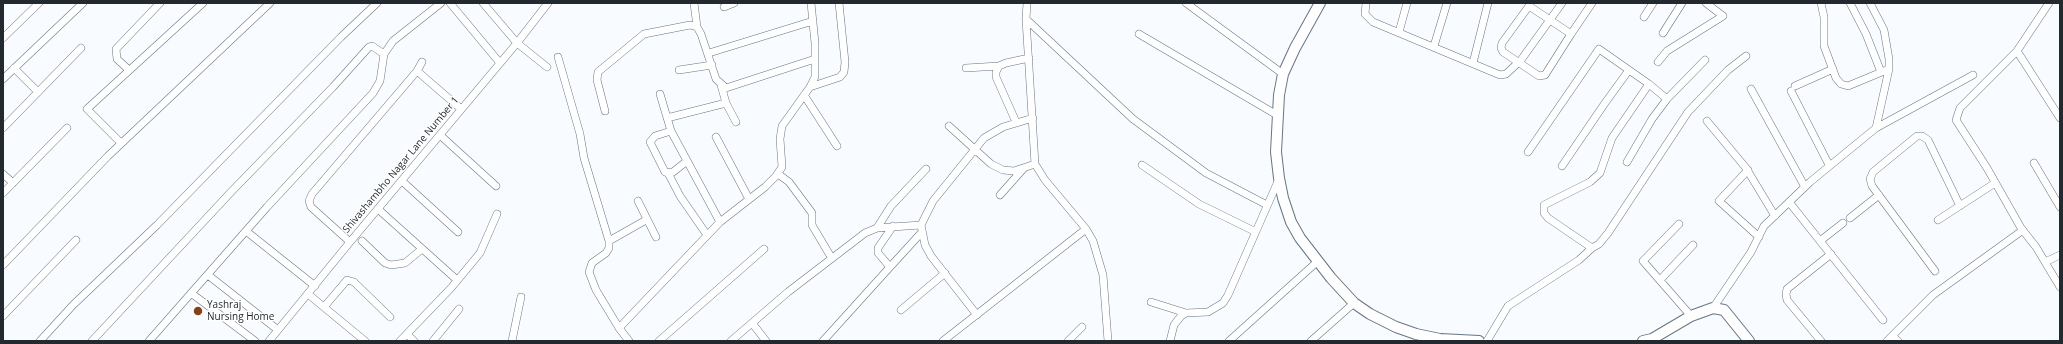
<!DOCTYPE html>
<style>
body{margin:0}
#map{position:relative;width:2063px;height:344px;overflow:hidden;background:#f8fbff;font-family:"Open Sans",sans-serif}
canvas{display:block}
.frame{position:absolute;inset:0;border:4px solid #232a2f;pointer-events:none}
</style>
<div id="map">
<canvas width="2063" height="344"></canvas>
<div class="frame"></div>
</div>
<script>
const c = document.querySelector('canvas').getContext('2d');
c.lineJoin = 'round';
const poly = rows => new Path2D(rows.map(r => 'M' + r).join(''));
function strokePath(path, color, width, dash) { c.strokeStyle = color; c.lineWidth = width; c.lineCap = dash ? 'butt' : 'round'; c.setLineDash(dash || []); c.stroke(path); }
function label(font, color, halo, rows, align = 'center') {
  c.font = font + ' "Open Sans",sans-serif'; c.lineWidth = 3; c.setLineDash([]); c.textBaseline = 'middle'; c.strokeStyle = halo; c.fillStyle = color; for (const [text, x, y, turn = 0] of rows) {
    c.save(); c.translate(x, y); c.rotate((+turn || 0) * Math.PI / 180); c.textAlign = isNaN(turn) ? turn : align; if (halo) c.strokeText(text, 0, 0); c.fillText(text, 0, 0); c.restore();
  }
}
const street = poly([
 [450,3,500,63],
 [483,3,517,43,547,67],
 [694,3,697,27],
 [1186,3,1283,74],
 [1366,3,1365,14,1373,22,1500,75,1506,74,1521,60,1562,3],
 [1530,3,1529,6,1571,34,1592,3],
 [1821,3,1824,17,1824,46,1836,78,1841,84,1848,86,1889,69],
 [1850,3,1866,34,1881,72],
 [1870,3,1884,30,1889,59,1889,69,1876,128],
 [2049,3,2017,51,1960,108,1956,120,1987,168,2021,228,2036,247,2060,287],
 [1529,6,1502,43,1501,48,1503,52,1539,76,1545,75,1571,34],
 [724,7,734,3],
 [1644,17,1653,3],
 [1026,19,1133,119,1206,173,1267,205],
 [1399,32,1407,3],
 [1663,33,1682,3],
 [1139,34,1277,115],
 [3,38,39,3],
 [1434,46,1447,3],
 [2017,51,2060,118],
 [709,53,813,21],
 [558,57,580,134,584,158,609,241,609,248,606,253,592,263,589,272,596,290,619,328],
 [1658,62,1667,51,1723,16,1706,3],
 [1473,63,1488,3],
 [14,68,38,92],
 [966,68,999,66],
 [129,70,117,59,116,49,160,3],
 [679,70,712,65],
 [417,71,461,109],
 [3,79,83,3],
 [1649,84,1667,99,1705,60],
 [721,85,726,103,736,122],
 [1795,86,1833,69],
 [810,87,840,77,844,72,845,62,839,3],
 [1751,89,1805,187],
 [1791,91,1829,165],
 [660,94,671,131,720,222],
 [804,95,837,146],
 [605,111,597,80,598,72,644,34,690,25,697,27,701,34,716,79,726,88,815,59],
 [667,118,726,103],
 [1707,121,1746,168,1775,216],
 [1016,122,996,77,996,72,999,66,1006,63,1029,58],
 [949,126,991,164,1003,170,1014,171,1035,164],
 [3,128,81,48],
 [671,131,655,136,650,142,665,172,669,173,673,172,687,161],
 [440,135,496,186],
 [716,137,749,199],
 [121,143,87,109,203,3],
 [1627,162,1652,119,1667,99],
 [2034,163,2060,207],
 [1142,165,1199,204,1254,231],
 [1562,166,1605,103,1629,70],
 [1748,170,1719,201,1759,237],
 [668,173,680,196,707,235],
 [3,174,13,183],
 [778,174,789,182,812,213,812,225,831,257],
 [402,181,458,232],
 [3,193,67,128],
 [1000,195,1024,168],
 [638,201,656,237],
 [1789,202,1883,320],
 [378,209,457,280],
 [1850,218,1879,195],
 [1938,220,1995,183],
 [1679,224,1643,261,1691,316],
 [877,228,891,206,926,169],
 [1086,229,1093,241,1103,275,1108,341],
 [246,231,315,286],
 [362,241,385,263,391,265,405,263,422,249],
 [609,241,646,220],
 [1820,241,1843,223],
 [350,242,311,207,309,201,312,194,417,71,422,62],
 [1592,248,1599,244,1608,233,1688,112,1728,70,1746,56],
 [2045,262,2060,255],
 [3,265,108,156,270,3],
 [890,267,922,232],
 [1935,271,1872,186,1870,179,1873,172,1917,136,1922,136,1928,140,1960,206],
 [208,275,278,330],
 [1660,280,1693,245],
 [191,293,255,341],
 [308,294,365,341],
 [1151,302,1186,313],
 [324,307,347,280,354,282,390,317],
 [1713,308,1751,252,1764,226,1810,182,1876,128,1973,75],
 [901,310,945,273],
 [977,315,931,256,925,245,921,225,933,201,984,138,1003,127,1033,118],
 [3,316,76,240],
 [752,323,766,341],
 [407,334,414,341],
 [1892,336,1898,341],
 [40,341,73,305,157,225,341,37,377,3],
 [92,341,231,192,333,87,369,47,372,46,384,54],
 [149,341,267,207,373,93,380,81,384,54,393,41,441,3],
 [269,341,350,242,517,43,548,3],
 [400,341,451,288,480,253,497,214],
 [433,341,459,309],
 [512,341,521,297],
 [629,341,619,328,720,222,765,187,776,176,782,167,780,139,782,126,810,87,815,77,815,43,811,3],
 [659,341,764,249],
 [731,341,788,292,865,233,877,228,921,225],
 [823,341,890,267,878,253,878,248,893,226],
 [943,341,1086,229,1045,180,1035,164,1026,19,1027,3],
 [1068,341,1082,327],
 [1170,341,1174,325,1181,316,1186,313,1208,312,1223,303,1228,295,1279,179],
 [1229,341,1318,261],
 [1311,341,1354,303],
 [1487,341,1508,306,1579,260,1592,248,1548,218,1544,213,1544,205,1590,182,1600,173,1612,138,1649,84,1599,49,1528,152],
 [1821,341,1787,300,1786,294,1787,289,1831,254],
 [1887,341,1933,295,2023,230]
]);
const secondary = poly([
 [1320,3,1295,48,1283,74,1279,95,1276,152,1279,178,1283,198,1291,222,1300,238,1331,278,1354,303,1370,314,1396,327,1416,334,1440,339,1479,341],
 [1643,341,1652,339,1691,316,1713,308,1724,310,1749,341]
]);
const markers = [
 [198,311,5,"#854117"]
];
const streetNames = [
 ["Shivashambho Nagar Lane Number 1",401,165,-50]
];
const poiNames = [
 ["Yashraj",207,305],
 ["Nursing Home",207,317]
];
strokePath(street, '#657684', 8);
strokePath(secondary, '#657684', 12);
strokePath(street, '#fff', 7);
strokePath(secondary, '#fff', 10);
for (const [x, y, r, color] of markers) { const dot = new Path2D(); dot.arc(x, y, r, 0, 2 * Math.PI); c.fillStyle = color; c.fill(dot); strokePath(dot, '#fff', 1.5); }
label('10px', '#232a2f', '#fff', streetNames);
label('10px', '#232a2f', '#fff', poiNames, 'left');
</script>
